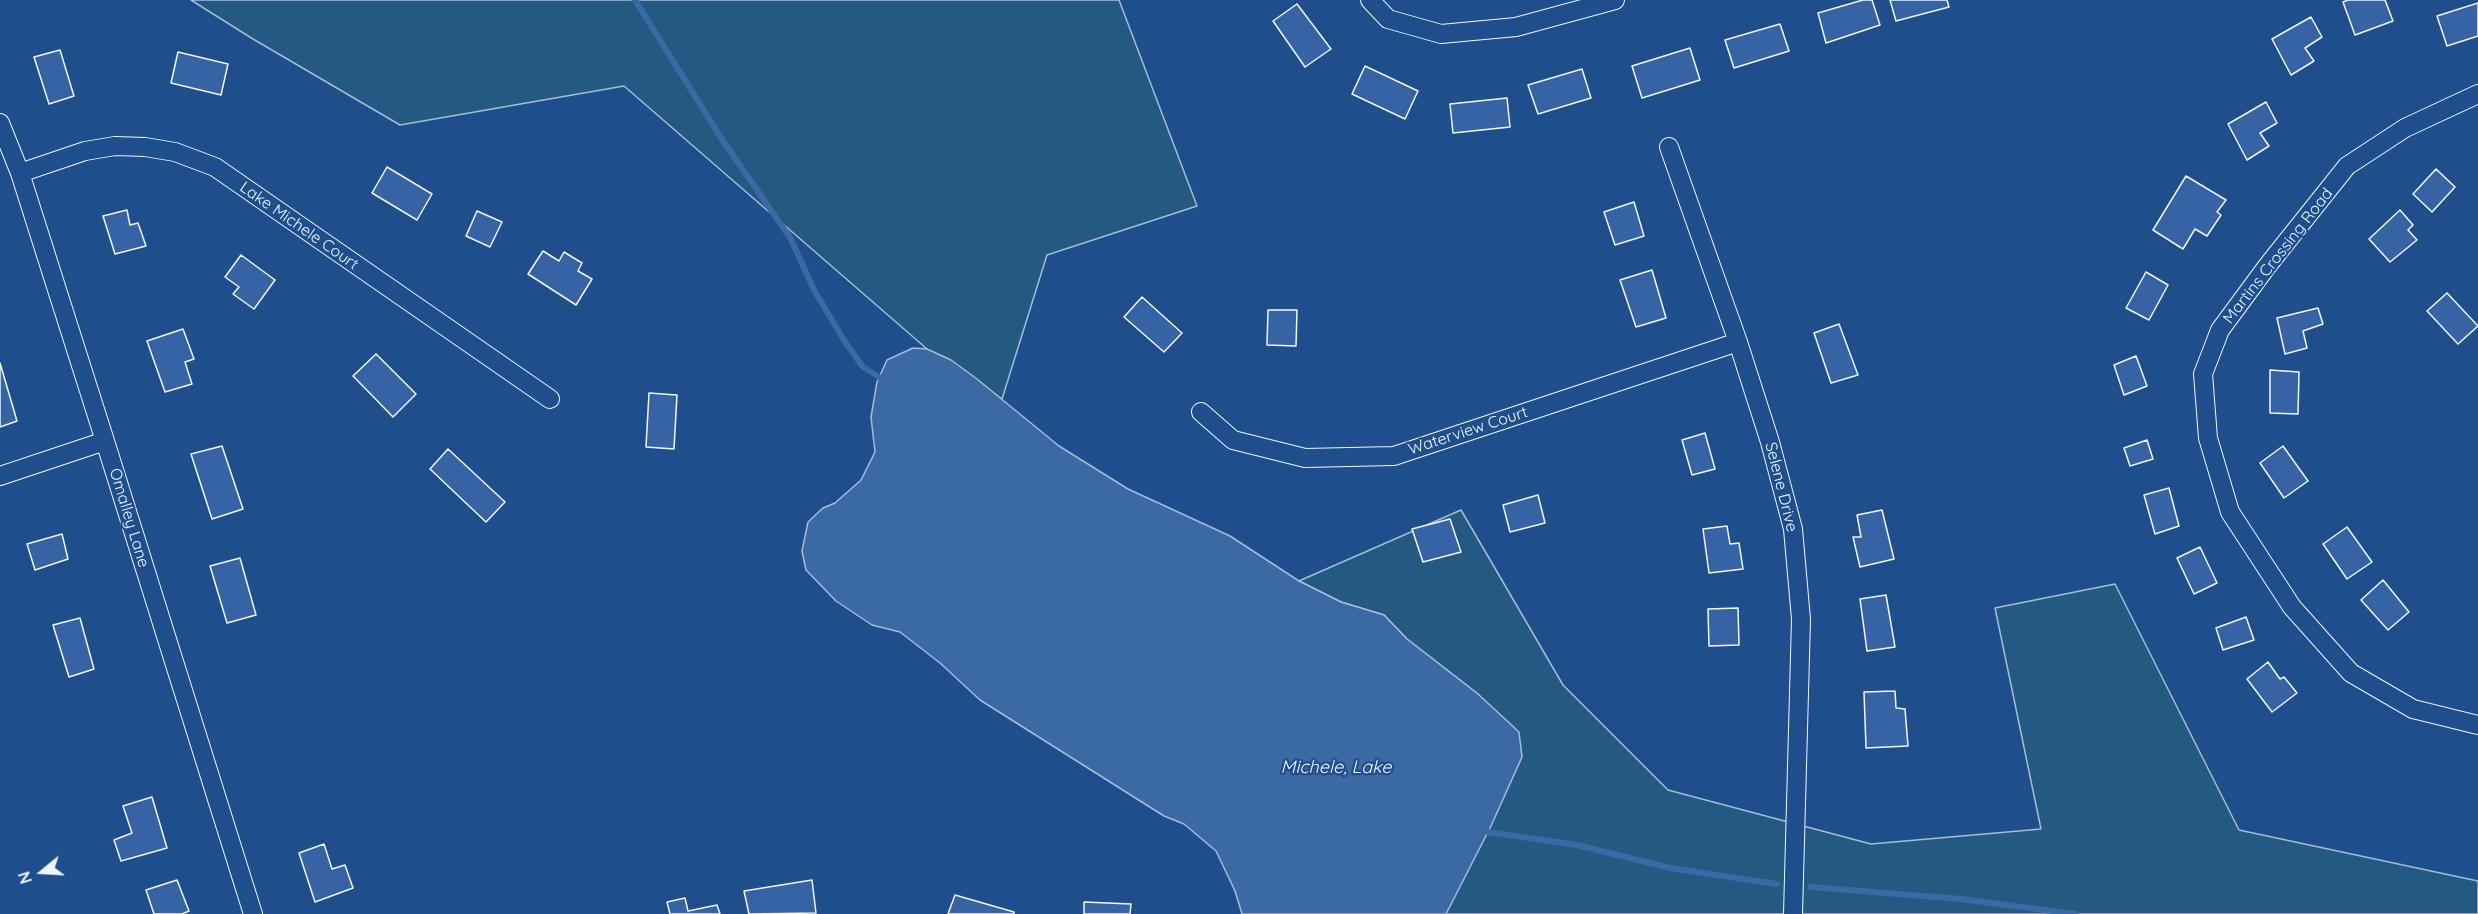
<!DOCTYPE html>
<style>
body{margin:0}
#map{position:relative;width:2478px;height:914px;overflow:hidden;background:#1f4e8c;font-family:Quicksand,sans-serif}
canvas{display:block}
.north{position:absolute;left:12px;top:842px;width:60px;height:60px;-webkit-text-stroke:4px #1f4e8c;paint-order:stroke;rotate:252deg;font-size:16px;font-weight:700;line-height:24px;text-align:center;color:#f2f6ff}
.north::after{content:'';display:block;margin:auto;width:21px;height:27px;background:#f2f6ff;clip-path:polygon(50% 0,100% 100%,50% 72%,0 100%)}
</style>
<div id="map">
<canvas width="2478" height="914"></canvas>
<div class="north">N</div>
</div>
<script>
const c = document.querySelector('canvas').getContext('2d');
c.lineJoin = 'round';
function fill(path, color) { c.fillStyle = color; c.fill(path, 'evenodd'); }
const poly = rows => new Path2D(rows.map(r => 'M' + r).join(''));
function strokePath(path, color, width, dash) { c.strokeStyle = color; c.lineWidth = width; c.lineCap = dash ? 'butt' : 'round'; c.setLineDash(dash || []); c.stroke(path); }
function label(font, color, halo, rows, align = 'center') {
  c.font = font + ' Quicksand,sans-serif'; c.lineWidth = 4.5; c.setLineDash([]); c.textBaseline = 'middle'; c.strokeStyle = halo; c.fillStyle = color; for (const [text, x, y, turn = 0] of rows) {
    c.save(); c.translate(x, y); c.rotate((+turn || 0) * Math.PI / 180); c.textAlign = isNaN(turn) ? turn : align; if (halo) c.strokeText(text, 0, 0); c.fillText(text, 0, 0); c.restore();
  }
}
const green = poly([
 [191,0,1119,0,1197,206,1047,255,1002,399,927,349,624,86,400,125,253,39,191,0],
 [1461,510,1563,685,1668,790,1871,844,2041,829,1995,608,2115,584,2239,830,2478,881,2478,914,1444,914,1478,694,1407,639,1384,615,1341,602,1299,581,1461,510]
]);
const water = poly([
 [913,348,927,349,951,360,977,379,1059,446,1128,489,1230,536,1299,581,1341,602,1384,615,1407,639,1478,694,1519,732,1522,757,1491,826,1446,914,1242,914,1235,891,1216,851,1184,824,1164,816,980,700,940,663,900,632,872,625,836,601,806,570,802,551,808,522,823,508,835,503,861,480,875,452,871,417,877,382,887,360,913,348]
]);
const stream = poly([
 [635,0,721,138,791,239,814,290,845,342,863,367,879,377],
 [1488,832,1577,845,1670,868,1777,884],
 [1811,887,1961,899,2075,914]
]);
const building = poly([
 [1863,0,1872,0,1880,25,1826,43,1818,13,1863,0],
 [1890,0,1947,0,1949,7,1896,21,1890,0],
 [2348,0,2385,0,2393,21,2355,35,2343,2,2348,0],
 [2478,3,2478,36,2447,46,2437,16,2478,3],
 [1297,4,1331,49,1305,67,1273,21,1297,4],
 [2311,17,2322,37,2305,48,2314,61,2291,75,2272,39,2311,17],
 [1780,24,1789,51,1734,68,1725,40,1780,24],
 [1690,48,1700,80,1642,98,1632,66,1690,48],
 [60,50,74,96,49,104,34,57,60,50],
 [178,52,228,64,221,95,171,83,178,52],
 [1365,66,1418,91,1405,119,1352,94,1365,66],
 [1582,69,1591,98,1538,114,1528,85,1582,69],
 [1507,98,1510,127,1453,133,1450,104,1507,98],
 [2266,102,2277,123,2260,133,2269,146,2247,160,2228,124,2266,102],
 [387,167,432,194,417,220,372,193,387,167],
 [2436,169,2455,187,2432,212,2413,194,2436,169],
 [2186,176,2226,200,2217,212,2221,215,2207,236,2195,229,2183,249,2153,230,2186,176],
 [1634,202,1644,236,1615,245,1604,212,1634,202],
 [127,210,130,225,138,223,146,246,115,254,103,216,127,210],
 [2400,210,2413,225,2408,230,2417,240,2390,262,2369,239,2400,210],
 [477,211,502,222,490,247,466,236,477,211],
 [543,251,559,261,564,252,582,263,578,271,592,279,576,305,528,274,543,251],
 [241,255,275,280,254,309,233,294,239,287,225,277,241,255],
 [1652,270,1666,318,1636,327,1620,280,1652,270],
 [2146,272,2168,285,2149,320,2126,308,2146,272],
 [2447,293,2478,326,2458,344,2427,311,2447,293],
 [1142,297,1182,333,1164,352,1124,317,1142,297],
 [2318,308,2323,324,2303,331,2307,348,2285,354,2277,318,2318,308],
 [1268,310,1297,310,1296,346,1267,345,1268,310],
 [1839,324,1858,375,1831,383,1814,333,1839,324],
 [183,329,194,359,185,362,192,384,165,392,147,341,183,329],
 [376,354,416,394,393,417,353,376,376,354],
 [2136,356,2147,386,2124,395,2114,365,2136,356],
 [0,363,17,421,0,427,0,363],
 [2270,370,2299,372,2298,414,2270,413,2270,370],
 [649,393,677,395,674,449,646,447,649,393],
 [1705,433,1715,469,1692,475,1682,440,1705,433],
 [2147,440,2153,459,2130,466,2124,448,2147,440],
 [222,446,243,509,212,519,191,454,222,446],
 [2283,446,2308,481,2284,498,2260,463,2283,446],
 [448,449,505,502,486,522,430,469,448,449],
 [2169,488,2179,526,2155,534,2144,495,2169,488],
 [1538,495,1545,523,1510,532,1503,505,1538,495],
 [1882,510,1894,559,1860,567,1853,537,1861,537,1857,515,1882,510],
 [1450,519,1461,552,1423,562,1412,529,1450,519],
 [1727,526,1730,544,1739,543,1743,569,1709,573,1703,529,1727,526],
 [2347,527,2372,562,2347,579,2323,544,2347,527],
 [62,534,68,559,35,570,27,544,62,534],
 [2200,547,2217,583,2194,594,2177,558,2200,547],
 [240,558,256,615,227,623,210,566,240,558],
 [2383,580,2409,612,2388,630,2361,600,2383,580],
 [1886,595,1895,647,1867,651,1860,599,1886,595],
 [1738,608,1739,645,1709,646,1708,609,1738,608],
 [2246,617,2254,640,2223,650,2216,628,2246,617],
 [80,618,94,669,69,677,53,625,80,618],
 [2268,662,2280,679,2284,677,2297,693,2272,712,2247,679,2268,662],
 [1895,691,1896,708,1905,709,1908,746,1866,748,1864,692,1895,691],
 [152,797,167,848,121,861,114,840,132,833,123,806,152,797],
 [324,844,332,869,345,865,353,888,315,902,299,853,324,844],
 [177,880,189,911,182,914,154,914,146,890,177,880],
 [812,880,816,913,749,914,744,891,812,880],
 [955,895,1014,912,1014,914,948,914,955,895],
 [685,898,688,911,717,905,720,914,670,914,667,902,685,898],
 [1084,902,1131,904,1130,914,1084,914,1084,902]
]);
const street = poly([
 [1370,0,1388,19,1441,34,1516,27,1615,0],
 [2478,94,2405,128,2347,166,2268,265,2220,330,2203,374,2208,438,2230,512,2292,607,2351,673,2413,709,2478,725],
 [0,123,20,173,105,441,253,914],
 [1669,147,1738,342,1770,442,1793,529,1801,619,1793,914],
 [20,173,85,151,115,146,145,147,175,152,215,167,550,399],
 [1201,412,1233,440,1305,458,1394,456,1738,342],
 [0,476,105,441]
]);
const streetNames = [
 ["Lake Michele Court",299,226,35],
 ["Martins Crossing Road",2278,256,-52],
 ["Waterview Court",1468,431,-18],
 ["Selene Drive",1781,487,76],
 ["Omalley Lane",129,518,73]
];
const waterNames = [
 ["Michele, Lake",1336,768]
];
fill(green, '#245a82');
strokePath(green, '#a8bbd7', 1.5);
fill(water, '#3b69a3');
strokePath(water, '#a8bbd7', 1.5);
strokePath(stream, '#3b69a3', 6);
fill(building, '#3563a3');
strokePath(building, '#f2f6ff', 1.5);
strokePath(street, '#f2f6ff', 20);
strokePath(street, '#1f4e8c', 18);
label('16px', '#f2f6ff', '#1f4e8c', streetNames);
label('italic 18px', '#f2f6ff', '#1f4e8c', waterNames);
</script>
